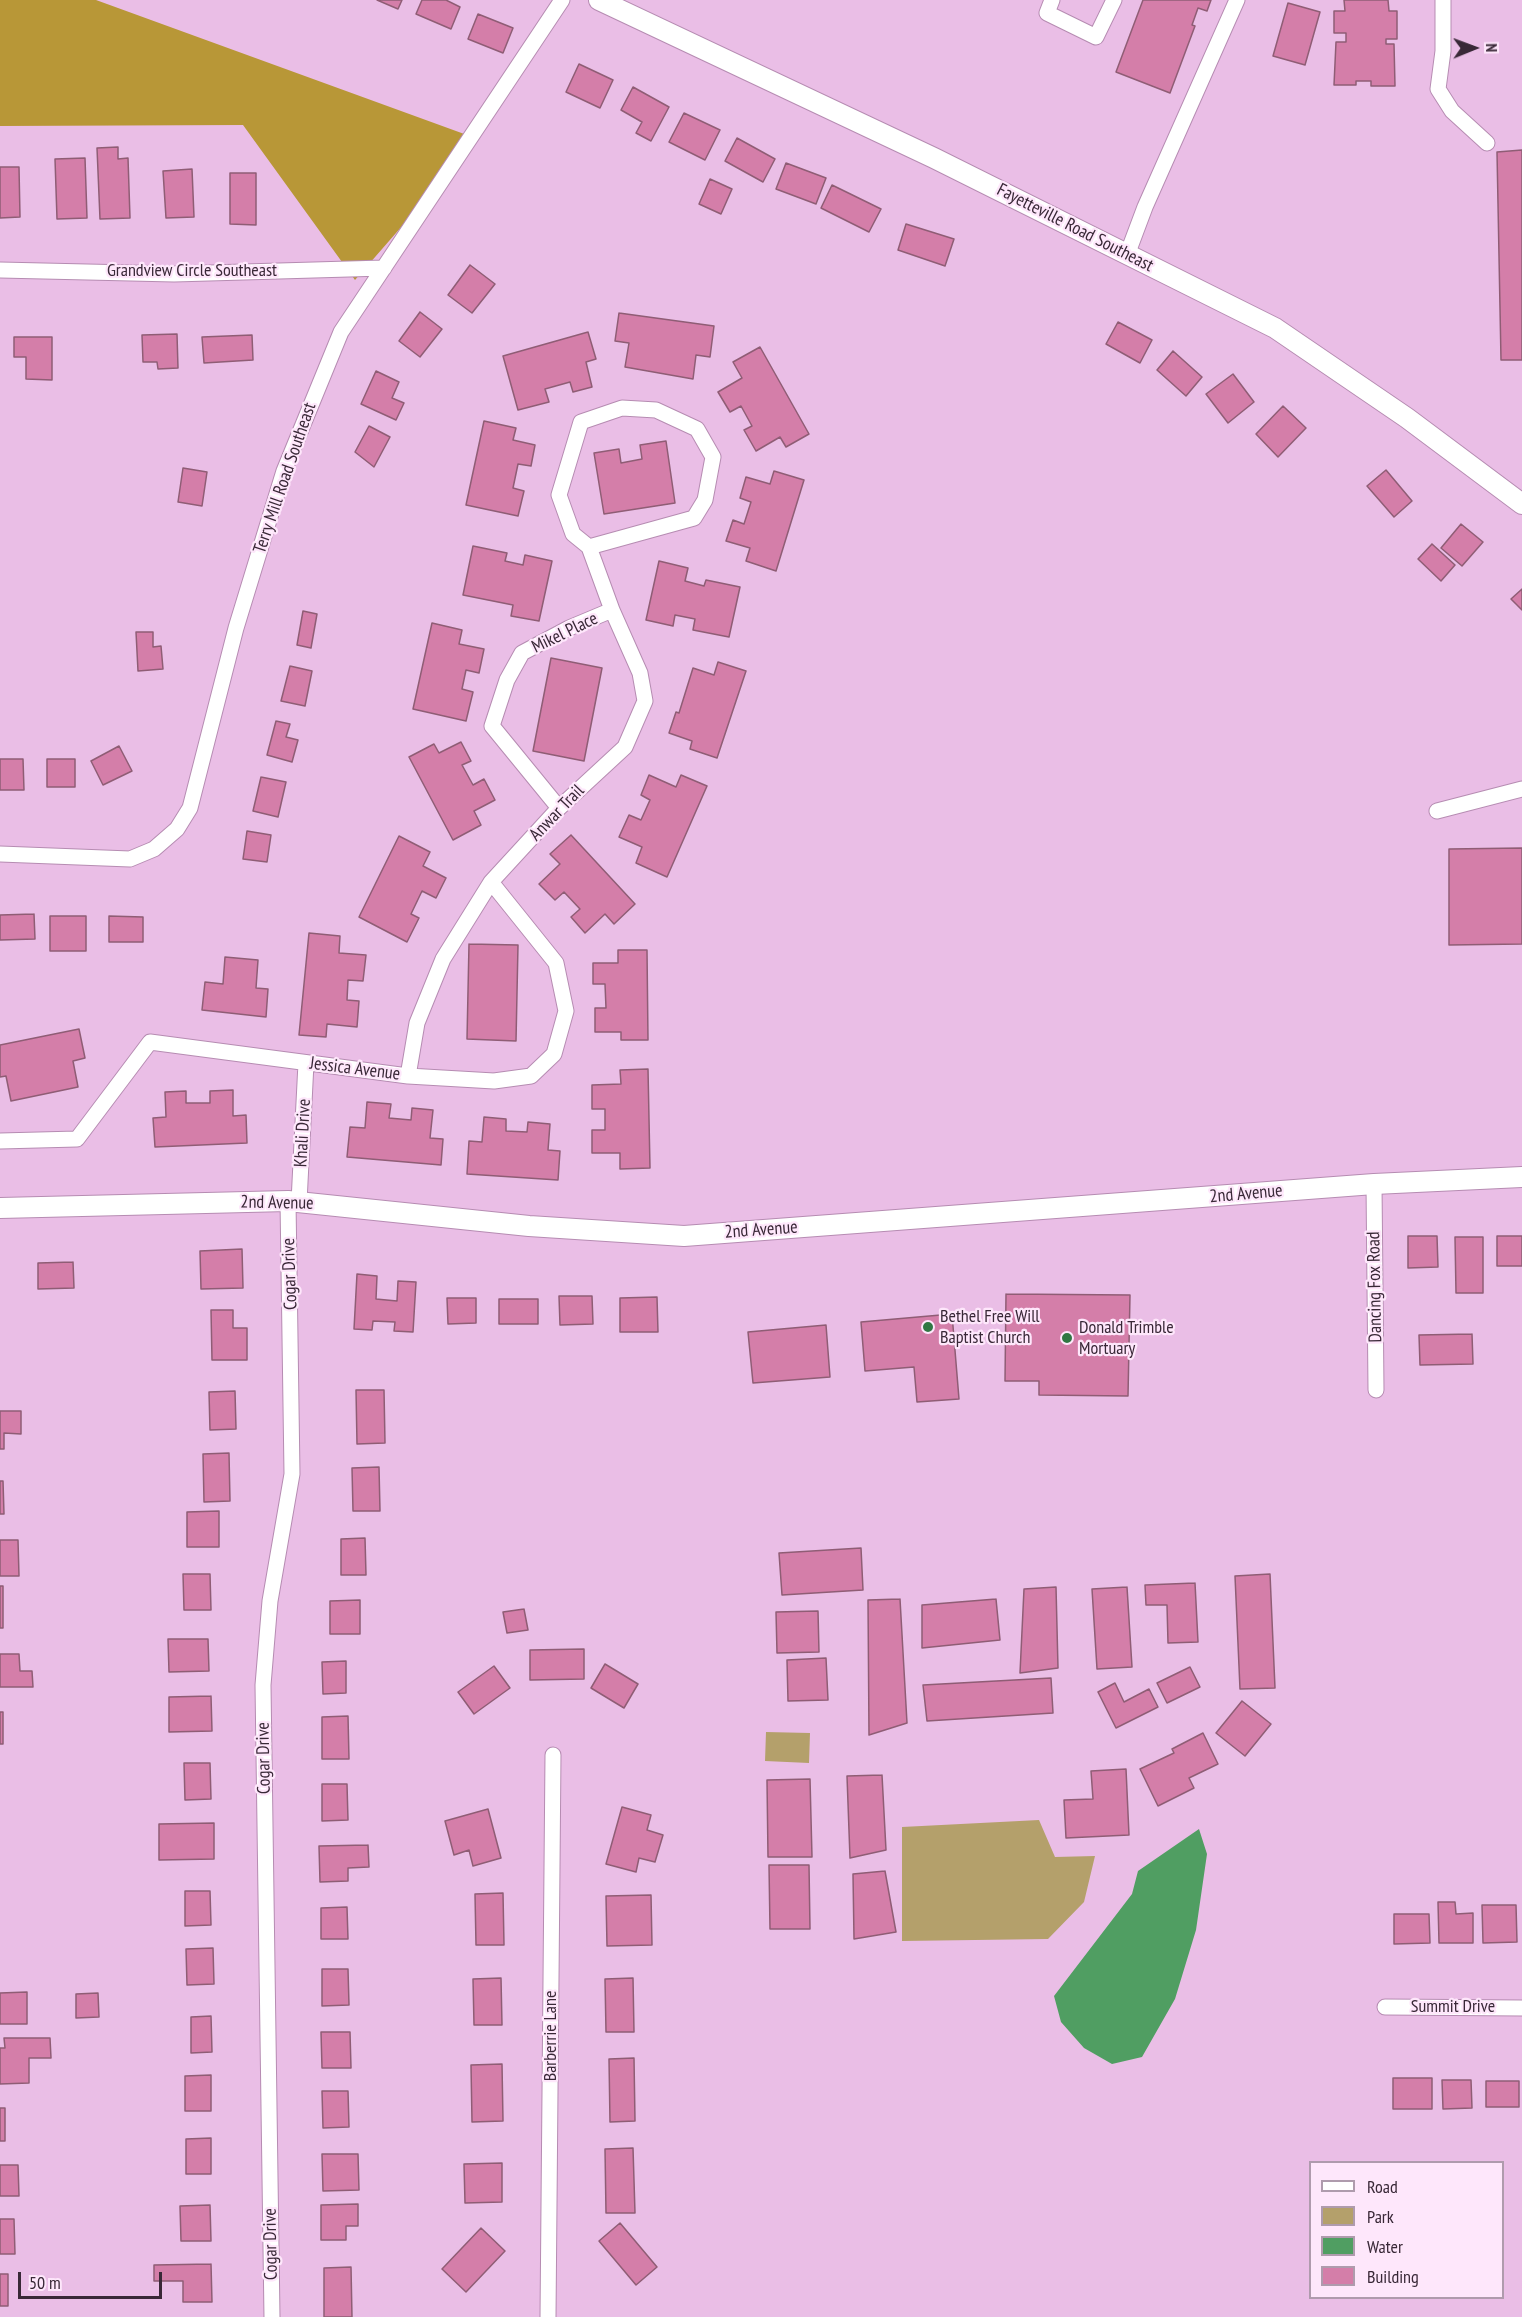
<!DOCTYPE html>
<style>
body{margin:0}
#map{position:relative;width:1522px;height:2317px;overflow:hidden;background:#eabee6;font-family:"PT Sans Narrow",sans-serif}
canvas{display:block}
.legend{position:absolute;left:1309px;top:2161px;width:195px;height:138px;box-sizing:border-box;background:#fee7fb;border:2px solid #af9bad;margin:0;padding:8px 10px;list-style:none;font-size:18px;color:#392837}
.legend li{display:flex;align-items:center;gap:12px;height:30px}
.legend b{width:30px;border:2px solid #af9bad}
.north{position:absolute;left:1444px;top:18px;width:60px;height:60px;-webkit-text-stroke:4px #fee7fb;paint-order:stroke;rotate:89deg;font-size:16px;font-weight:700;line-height:24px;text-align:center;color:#392837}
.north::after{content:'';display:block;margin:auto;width:21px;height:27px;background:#392837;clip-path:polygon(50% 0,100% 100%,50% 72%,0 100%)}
.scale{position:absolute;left:18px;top:2272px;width:144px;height:27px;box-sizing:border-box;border:3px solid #392837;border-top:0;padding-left:8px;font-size:18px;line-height:21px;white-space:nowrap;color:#392837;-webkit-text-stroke:4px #fee7fb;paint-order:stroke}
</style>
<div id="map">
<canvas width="1522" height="2317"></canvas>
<ul class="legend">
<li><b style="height:8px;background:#fff"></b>Road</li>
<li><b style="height:16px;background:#b4a06b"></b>Park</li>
<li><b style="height:16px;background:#509e62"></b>Water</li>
<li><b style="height:16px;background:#d47ea9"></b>Building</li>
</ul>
<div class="north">N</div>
<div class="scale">50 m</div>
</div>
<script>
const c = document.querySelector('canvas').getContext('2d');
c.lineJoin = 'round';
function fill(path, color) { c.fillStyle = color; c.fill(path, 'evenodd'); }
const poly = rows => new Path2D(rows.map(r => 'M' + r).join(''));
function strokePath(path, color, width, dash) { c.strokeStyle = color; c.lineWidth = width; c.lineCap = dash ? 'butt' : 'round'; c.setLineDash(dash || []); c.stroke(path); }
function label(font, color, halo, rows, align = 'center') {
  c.font = font + ' "PT Sans Narrow",sans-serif'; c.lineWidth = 4.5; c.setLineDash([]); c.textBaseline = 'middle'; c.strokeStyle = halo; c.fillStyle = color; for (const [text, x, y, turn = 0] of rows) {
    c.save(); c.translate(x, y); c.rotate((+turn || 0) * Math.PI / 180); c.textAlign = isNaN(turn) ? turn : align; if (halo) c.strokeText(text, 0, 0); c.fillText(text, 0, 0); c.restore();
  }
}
const green = poly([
 [766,1732,810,1733,809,1763,765,1761],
 [1039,1820,1055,1857,1095,1856,1084,1902,1048,1939,902,1941,902,1827]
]);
const forest = poly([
 [0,0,96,0,478,139,355,280,243,125,0,126]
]);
const water = poly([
 [1199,1829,1207,1854,1196,1930,1175,1999,1142,2057,1112,2064,1084,2048,1061,2022,1054,1996,1132,1894,1138,1871]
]);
const building = poly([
 [377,0,402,0,398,9,377,0],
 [422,0,446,0,460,7,451,29,416,14,422,0],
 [1143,0,1211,0,1207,11,1198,8,1192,25,1195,26,1170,93,1116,72,1143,0],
 [1344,0,1388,0,1389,11,1397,11,1397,39,1386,39,1386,44,1394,44,1395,86,1371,86,1371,81,1356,81,1356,85,1334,85,1336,42,1346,42,1346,33,1334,33,1334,11,1345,11,1344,0],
 [1288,3,1320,12,1305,65,1273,56,1288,3],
 [478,14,513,28,503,53,468,39,478,14],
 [579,64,613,80,600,108,566,92,579,64],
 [633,87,669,107,651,141,636,133,642,122,621,110,633,87],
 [684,113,720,130,705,160,669,142,684,113],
 [737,138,775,159,763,182,725,161,737,138],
 [118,147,118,159,128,158,130,218,100,219,97,148,118,147],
 [1522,150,1522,360,1501,360,1497,152,1522,150],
 [85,158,87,218,57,219,55,159,85,158],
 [786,163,826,178,816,204,776,189,786,163],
 [0,167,19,167,20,217,0,218,0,167],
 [192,169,194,217,166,218,163,171,192,169],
 [230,173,256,173,256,225,230,224,230,173],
 [710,179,732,189,721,214,699,204,710,179],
 [832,185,881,209,869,232,821,208,832,185],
 [906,224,954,239,945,266,898,250,906,224],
 [470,265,495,284,472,313,448,295,470,265],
 [420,312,442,329,420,357,399,341,420,312],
 [619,313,714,326,710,357,696,355,693,379,625,367,629,343,615,341,619,313],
 [1118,322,1152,340,1140,363,1106,344,1118,322],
 [588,332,596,359,586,362,592,387,573,392,570,382,545,389,549,402,518,410,503,356,588,332],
 [177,334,178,368,158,369,157,362,143,362,142,335,177,334],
 [252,335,253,360,204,363,202,337,252,335],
 [14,337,52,337,52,380,26,379,26,357,14,357,14,337],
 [760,347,809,434,786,447,780,437,756,451,744,430,752,426,741,406,730,412,718,392,742,378,733,362,760,347],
 [1173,351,1202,377,1186,396,1157,370,1173,351],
 [376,371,399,382,392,398,404,403,396,420,361,404,376,371],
 [1233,374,1254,402,1228,423,1206,394,1233,374],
 [1283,406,1306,428,1278,457,1256,434,1283,406],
 [484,421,516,428,513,440,535,445,531,466,518,464,513,488,524,491,518,516,466,505,484,421],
 [369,426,390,437,374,467,355,452,369,426],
 [666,441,675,503,604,514,594,453,619,449,621,463,642,459,640,445,666,441],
 [183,468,207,472,202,506,178,502,183,468],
 [1386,470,1412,501,1394,517,1367,486,1386,470],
 [774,471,804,480,776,571,746,561,750,548,726,541,733,520,744,524,751,502,740,498,746,477,770,484,774,471],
 [1461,524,1483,542,1462,566,1441,548,1461,524],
 [1432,544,1455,565,1441,581,1418,559,1432,544],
 [473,546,507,553,505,561,523,565,525,555,552,561,539,621,511,616,513,605,463,595,473,546],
 [659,561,688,568,685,581,704,586,706,580,740,587,729,637,693,630,695,619,675,615,673,626,646,620,659,561],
 [1522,589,1522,610,1511,599,1522,589],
 [303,611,317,614,311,648,297,645,303,611],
 [432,623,462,630,459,644,484,649,479,673,466,670,462,689,473,692,466,721,413,709,432,623],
 [136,632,153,632,153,647,161,646,163,669,138,671,136,632],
 [551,658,602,668,584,761,533,751,551,658],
 [718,662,746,671,717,758,690,749,692,741,669,733,676,712,679,713,693,668,714,675,718,662],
 [290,666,312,671,305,706,281,701,290,666],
 [276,721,290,724,286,737,298,740,292,762,267,755,276,721],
 [461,742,471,761,462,765,473,785,484,779,495,800,474,811,481,825,453,840,409,757,434,744,439,753,461,742],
 [119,746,132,771,103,785,91,761,119,746],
 [0,759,23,759,24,790,0,790,0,759],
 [47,759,75,759,75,787,47,787,47,759],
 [649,775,676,787,681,775,707,786,667,877,636,863,642,847,619,837,629,815,641,820,650,800,641,795,649,775],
 [261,777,286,782,278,817,253,811,261,777],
 [247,831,271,835,267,862,243,859,247,831],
 [571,835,635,904,614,924,605,914,585,933,571,917,580,909,564,892,555,900,539,884,560,864,550,854,571,835],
 [399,836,430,852,423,866,446,878,436,898,422,891,411,914,419,918,407,942,359,917,399,836],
 [1522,848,1522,944,1449,945,1449,849,1522,848],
 [34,914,35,939,0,940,0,915,34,914],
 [50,916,86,916,86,951,50,951,50,916],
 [109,916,143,917,143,942,109,942,109,916],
 [309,933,340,936,339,953,366,955,363,981,348,980,347,1000,359,1001,357,1027,327,1024,326,1037,299,1035,309,933],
 [469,944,518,945,516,1041,467,1039,469,944],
 [618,950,647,950,648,1040,621,1040,621,1032,595,1032,595,1008,606,1008,605,984,593,984,593,963,618,963,618,950],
 [225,957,258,960,256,988,268,989,266,1017,202,1010,205,982,223,984,225,957],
 [79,1029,85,1058,73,1061,78,1087,11,1101,6,1076,0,1077,0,1045,79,1029],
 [648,1069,650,1168,620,1169,620,1153,592,1153,592,1130,605,1130,605,1109,592,1109,592,1085,621,1084,620,1070,648,1069],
 [233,1090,233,1116,246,1115,247,1143,155,1147,153,1118,166,1117,165,1092,186,1091,186,1103,210,1103,210,1091,233,1090],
 [367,1102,391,1104,389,1118,411,1120,412,1108,433,1110,430,1138,443,1139,441,1165,347,1157,350,1127,365,1128,367,1102],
 [484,1117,506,1119,506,1131,527,1132,528,1122,550,1124,548,1150,560,1151,558,1180,467,1174,469,1141,482,1142,484,1117],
 [1408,1236,1437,1236,1438,1267,1408,1268,1408,1236],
 [1497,1236,1522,1236,1522,1266,1497,1266,1497,1236],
 [1455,1237,1483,1237,1483,1293,1456,1293,1455,1237],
 [242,1249,243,1288,201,1289,200,1251,242,1249],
 [73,1262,74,1288,38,1289,38,1263,73,1262],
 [357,1274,377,1276,376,1299,397,1301,398,1281,416,1282,413,1332,394,1331,395,1322,373,1321,372,1330,354,1329,357,1274],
 [1006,1294,1130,1295,1128,1396,1039,1395,1039,1381,1005,1381,1006,1294],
 [559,1296,592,1296,593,1324,560,1325,559,1296],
 [657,1297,658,1332,620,1332,620,1298,657,1297],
 [447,1298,476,1298,476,1323,448,1324,447,1298],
 [499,1299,538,1299,538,1324,499,1324,499,1299],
 [211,1310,233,1310,233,1328,247,1328,247,1360,212,1360,211,1310],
 [952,1314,959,1399,917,1402,914,1367,865,1371,861,1322,952,1314],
 [826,1325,830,1377,753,1383,748,1332,826,1325],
 [1472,1334,1473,1364,1420,1365,1419,1335,1472,1334],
 [356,1390,384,1390,385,1443,357,1444,356,1390],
 [235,1391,236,1429,210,1430,209,1392,235,1391],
 [0,1411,21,1411,21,1434,4,1433,4,1449,0,1449,0,1411],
 [229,1453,230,1501,204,1502,203,1454,229,1453],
 [379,1467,380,1511,353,1511,352,1468,379,1467],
 [0,1481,3,1481,4,1514,0,1514,0,1481],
 [219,1511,219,1547,187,1547,187,1512,219,1511],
 [365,1538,366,1575,341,1575,341,1539,365,1538],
 [0,1540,18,1540,19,1576,0,1576,0,1540],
 [861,1548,863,1590,782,1595,779,1553,861,1548],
 [183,1574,210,1574,211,1610,184,1610,183,1574],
 [1270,1574,1275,1688,1240,1689,1235,1576,1270,1574],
 [1195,1583,1198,1642,1168,1643,1167,1605,1146,1605,1145,1585,1195,1583],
 [0,1586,3,1586,3,1628,0,1628,0,1586],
 [1056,1587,1058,1668,1020,1673,1024,1589,1056,1587],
 [1127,1587,1132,1667,1097,1669,1092,1589,1127,1587],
 [900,1599,907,1723,869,1735,868,1600,900,1599],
 [996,1599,1000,1640,922,1648,922,1605,996,1599],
 [360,1600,360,1634,330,1634,330,1601,360,1600],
 [524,1609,528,1630,507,1633,503,1612,524,1609],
 [818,1611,819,1652,777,1653,776,1612,818,1611],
 [168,1639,208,1639,209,1671,169,1672,168,1639],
 [584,1649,584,1679,530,1680,530,1650,584,1649],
 [0,1654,19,1654,20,1671,32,1671,33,1687,0,1687,0,1654],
 [826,1658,828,1700,788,1701,787,1660,826,1658],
 [346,1661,346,1693,323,1694,322,1662,346,1661],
 [605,1664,638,1684,624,1708,591,1688,605,1664],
 [494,1666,510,1688,474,1714,458,1692,494,1666],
 [1190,1667,1200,1687,1167,1703,1157,1683,1190,1667],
 [1051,1678,1053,1713,927,1721,923,1685,1051,1678],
 [1115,1683,1124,1702,1149,1689,1158,1707,1116,1728,1098,1692,1115,1683],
 [211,1696,212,1731,169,1732,169,1697,211,1696],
 [1242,1701,1271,1724,1245,1756,1216,1733,1242,1701],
 [0,1712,3,1712,3,1744,0,1744,0,1712],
 [348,1716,349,1759,322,1759,322,1717,348,1716],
 [1203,1733,1218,1764,1189,1778,1194,1788,1158,1806,1140,1769,1174,1753,1172,1749,1203,1733],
 [184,1763,210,1763,211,1799,185,1800,184,1763],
 [1126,1769,1129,1835,1066,1838,1064,1800,1093,1799,1091,1771,1126,1769],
 [882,1775,886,1850,850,1858,847,1776,882,1775],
 [810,1779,812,1857,768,1857,767,1780,810,1779],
 [322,1784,347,1784,348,1820,322,1821,322,1784],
 [622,1807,651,1815,647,1830,663,1835,655,1862,639,1858,636,1872,606,1864,622,1807],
 [488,1809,501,1858,473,1866,469,1850,454,1855,445,1821,488,1809],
 [214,1823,214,1859,159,1860,159,1824,214,1823],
 [368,1845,369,1867,348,1868,348,1881,320,1882,319,1846,368,1845],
 [769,1865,809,1865,810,1929,770,1929,769,1865],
 [885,1871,896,1932,854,1939,853,1874,885,1871],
 [185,1891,210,1891,211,1925,185,1926,185,1891],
 [503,1893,504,1945,476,1945,475,1894,503,1893],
 [651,1895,652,1945,607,1946,606,1896,651,1895],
 [1438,1902,1455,1902,1456,1914,1473,1913,1473,1943,1439,1943,1438,1902],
 [1482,1905,1516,1905,1517,1942,1483,1943,1482,1905],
 [347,1907,348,1939,321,1939,321,1908,347,1907],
 [1394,1914,1429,1914,1430,1943,1394,1944,1394,1914],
 [213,1948,214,1984,187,1985,186,1949,213,1948],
 [322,1969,348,1969,349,2005,322,2006,322,1969],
 [501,1978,502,2025,474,2025,473,1979,501,1978],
 [633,1978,634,2032,606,2032,605,1979,633,1978],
 [27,1992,27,2024,0,2024,0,1993,27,1992],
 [98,1993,99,2017,76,2018,76,1994,98,1993],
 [211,2016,212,2052,191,2053,191,2017,211,2016],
 [321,2032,350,2032,351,2068,322,2068,321,2032],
 [4,2038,50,2038,51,2058,29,2058,29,2083,0,2084,0,2048,5,2048,4,2038],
 [634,2058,635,2121,610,2122,609,2059,634,2058],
 [502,2064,503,2121,472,2122,471,2065,502,2064],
 [211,2075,211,2111,185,2111,185,2076,211,2075],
 [1393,2078,1432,2078,1432,2109,1393,2109,1393,2078],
 [1442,2080,1471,2080,1472,2108,1443,2109,1442,2080],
 [1486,2081,1519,2081,1519,2107,1486,2107,1486,2081],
 [322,2091,348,2091,349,2127,323,2128,322,2091],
 [0,2108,5,2108,5,2141,0,2141,0,2108],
 [211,2138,211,2174,186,2174,186,2139,211,2138],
 [633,2148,635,2213,606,2213,605,2149,633,2148],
 [322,2154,358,2154,359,2190,323,2191,322,2154],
 [502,2163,502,2202,465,2203,464,2164,502,2163],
 [0,2165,18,2165,19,2196,0,2196,0,2165],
 [358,2204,358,2226,346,2226,346,2240,321,2240,321,2205,358,2204],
 [210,2205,211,2241,181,2241,180,2206,210,2205],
 [0,2219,14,2219,15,2254,0,2254,0,2219],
 [620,2223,657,2267,636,2285,599,2241,620,2223],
 [481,2228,505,2251,466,2292,442,2269,481,2228],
 [211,2264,212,2302,183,2302,183,2281,154,2281,154,2265,211,2264],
 [351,2267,352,2317,324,2317,324,2268,351,2267],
 [0,2274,8,2274,8,2306,0,2306,0,2274]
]);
const minor = poly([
 [1052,0,1047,13,1096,37,1114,0],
 [1443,0,1443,51,1438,89,1452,111,1487,143],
 [1127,255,1145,207,1237,0],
 [0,270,174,274,384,268],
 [559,808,492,726,507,680,522,653,569,628,612,610],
 [1437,811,1522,789],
 [0,854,130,859,154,849,177,829,190,808,236,628,284,471,341,332,562,0],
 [408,1076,417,1023,443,959,491,882,559,808,625,747,645,701,640,673,612,610,589,547,573,534,559,495,581,422,622,408,656,410,697,429,713,457,705,500,694,518,589,547],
 [0,1141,77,1139,150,1042,408,1076,494,1081,531,1076,554,1054,566,1011,556,963,491,882],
 [1374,1184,1376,1390],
 [299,1202,306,1063],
 [1385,2007,1522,2008],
 [272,2317,263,1685,270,1601,292,1474,288,1201],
 [548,2317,553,1755]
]);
const tertiary = poly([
 [599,0,934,158,1275,328,1407,418,1522,504],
 [0,1208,288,1201,529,1226,684,1236,1374,1184,1522,1177]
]);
const markers = [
 [928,1327,6,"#307743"],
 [1067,1338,6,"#307743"]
];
const streetNames = [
 ["Fayetteville Road Southeast",1075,228,27],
 ["Grandview Circle Southeast",192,271],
 ["Terry Mill Road Southeast",285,478,-71],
 ["Mikel Place",565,633,-26],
 ["Anwar Trail",557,813,-46],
 ["Jessica Avenue",355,1069,7],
 ["Khali Drive",303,1133,-87],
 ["2nd Avenue",1246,1194,-5],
 ["2nd Avenue",277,1203,1],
 ["2nd Avenue",761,1230,-4],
 ["Cogar Drive",290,1274,-92],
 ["Dancing Fox Road",1375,1287,-91],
 ["Cogar Drive",264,1758,-91],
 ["Summit Drive",1453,2007],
 ["Barberrie Lane",551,2036,-90],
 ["Cogar Drive",271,2244,-91]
];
const poiNames = [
 ["Bethel Free Will",940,1317],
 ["Baptist Church",940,1338],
 ["Donald Trimble",1079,1328],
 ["Mortuary",1079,1349]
];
fill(green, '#b4a06b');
fill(forest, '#b89737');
fill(water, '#509e62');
fill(building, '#d47ea9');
strokePath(building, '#8f5d75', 1.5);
strokePath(minor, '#b68cb2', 17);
strokePath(tertiary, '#b68cb2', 22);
strokePath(minor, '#fff', 15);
strokePath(tertiary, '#fff', 20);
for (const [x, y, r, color] of markers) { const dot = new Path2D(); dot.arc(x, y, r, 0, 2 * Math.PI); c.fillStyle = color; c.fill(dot); strokePath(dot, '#fee7fb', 2); }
label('18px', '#392837', '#fee7fb', streetNames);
label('18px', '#392837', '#fee7fb', poiNames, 'left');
</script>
